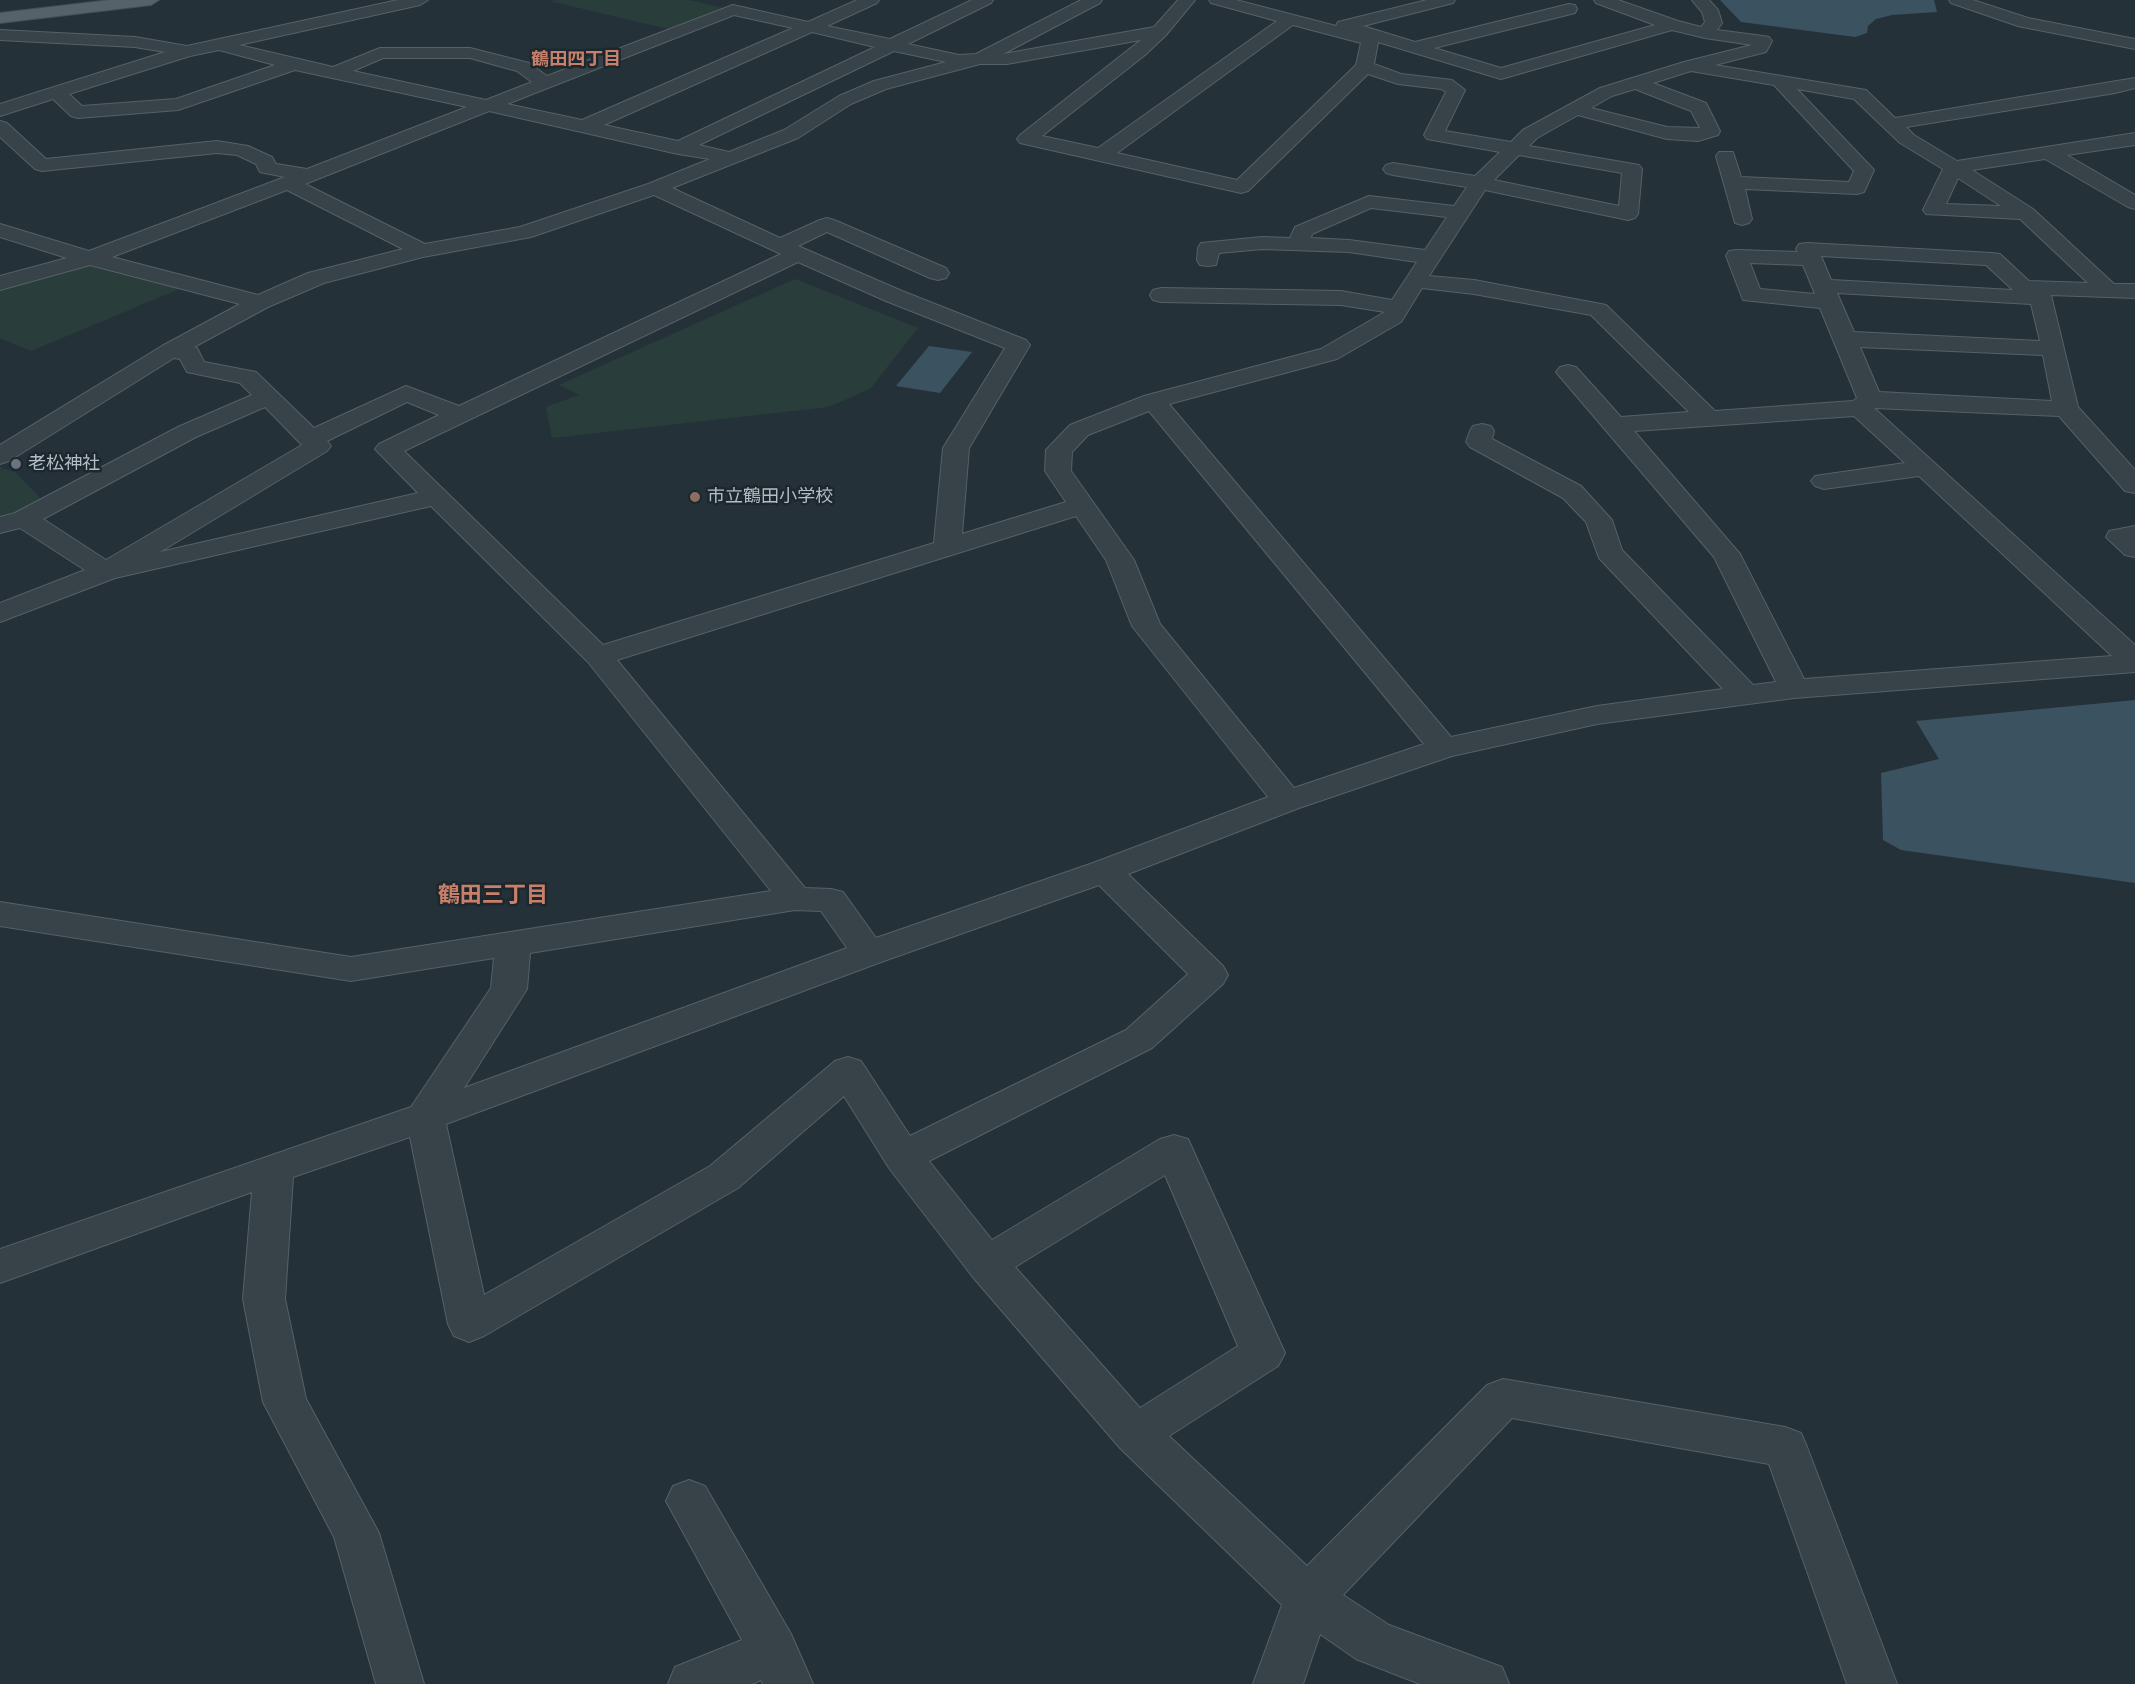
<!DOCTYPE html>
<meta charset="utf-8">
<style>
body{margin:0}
canvas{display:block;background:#243139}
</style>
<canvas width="2135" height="1684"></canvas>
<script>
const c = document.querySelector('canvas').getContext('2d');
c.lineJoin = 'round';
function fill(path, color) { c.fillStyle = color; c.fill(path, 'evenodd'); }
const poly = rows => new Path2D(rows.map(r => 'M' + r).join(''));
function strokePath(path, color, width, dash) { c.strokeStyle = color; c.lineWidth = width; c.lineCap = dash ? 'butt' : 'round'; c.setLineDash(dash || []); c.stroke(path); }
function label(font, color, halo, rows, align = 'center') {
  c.font = font + ' "Noto Sans","Noto Sans JP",sans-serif'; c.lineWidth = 5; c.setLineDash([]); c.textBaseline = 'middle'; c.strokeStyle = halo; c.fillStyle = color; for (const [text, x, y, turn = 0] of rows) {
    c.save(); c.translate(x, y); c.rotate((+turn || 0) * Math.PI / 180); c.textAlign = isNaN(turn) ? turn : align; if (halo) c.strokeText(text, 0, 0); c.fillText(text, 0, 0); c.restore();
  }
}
const green = poly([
 [558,0,689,0,733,10,676,31,550,1],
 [90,258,191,284,31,351,0,338,0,289],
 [795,279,918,328,870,389,828,407,552,438,546,407,579,395,559,385],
 [0,467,16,473,48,506,0,525]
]);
const water = poly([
 [1720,0,1934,0,1937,12,1892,15,1876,19,1868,26,1867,33,1855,37,1741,22],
 [929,346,972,352,940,393,896,386],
 [2135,700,2135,883,1901,850,1883,840,1881,773,1939,759,1916,721]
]);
const minor = poly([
 [398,0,428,0,420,5,239,45,333,67,380,48,470,48,529,63,547,76,733,5,808,22,857,0,879,0,877,3,827,26,890,39,972,0,993,0,991,3,908,44,959,55,976,54,1081,0,1102,0,1100,3,1003,54,1154,27,1178,0,1195,0,1166,35,1145,55,1042,136,1098,148,1277,21,1211,3,1209,0,1236,0,1336,26,1338,22,1427,0,1455,0,1453,3,1363,26,1415,42,1569,4,1575,5,1577,9,1575,13,1434,48,1501,68,1655,25,1596,3,1594,0,1618,0,1678,21,1701,27,1705,22,1702,12,1692,0,1709,0,1718,10,1722,23,1717,30,1763,36,1769,37,1772,41,1766,52,1715,65,1866,90,1895,118,2135,78,2135,88,2115,93,1906,127,1914,135,1957,161,2135,133,2135,145,2067,155,2135,195,2135,209,2128,207,2045,159,1972,170,2033,209,2114,284,2135,284,2135,298,2051,295,2078,407,2135,470,2135,493,2125,491,2059,416,1874,408,2135,645,2135,672,1794,698,1597,724,1452,756,1299,808,1128,874,1223,966,1228,975,1223,984,1152,1048,929,1161,992,1240,1160,1139,1174,1135,1188,1139,1285,1353,1278,1366,1169,1436,1307,1566,1487,1385,1503,1379,1785,1427,1801,1433,1807,1447,1897,1684,1847,1684,1769,1464,1512,1418,1343,1595,1389,1625,1502,1667,1509,1684,1420,1684,1356,1659,1320,1634,1303,1684,1253,1684,1282,1605,1120,1448,972,1276,889,1168,844,1096,738,1188,484,1336,469,1342,454,1336,448,1324,410,1137,293,1177,285,1299,306,1399,379,1533,424,1684,376,1684,334,1537,263,1402,243,1299,252,1192,0,1283,0,1249,411,1107,491,988,494,958,351,981,0,926,0,902,351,957,771,891,588,662,431,506,115,578,0,622,0,603,85,570,20,528,0,533,0,517,15,513,178,427,252,395,240,383,187,372,180,359,174,358,9,461,0,464,0,445,162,346,240,304,90,265,0,290,0,276,67,258,0,237,0,224,89,251,285,177,260,172,256,164,237,155,217,153,42,171,35,169,0,137,0,121,7,123,46,159,217,141,248,146,272,157,276,164,307,169,467,107,295,70,178,110,78,118,71,116,53,99,0,116,0,104,165,52,135,47,0,40,0,30,135,37,187,46,398,0],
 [734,15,793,28,582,120,507,104,734,15],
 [1293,25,1361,43,1356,65,1237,180,1117,153,1293,25],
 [1672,30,1705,38,1752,45,1684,62,1600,88,1523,130,1511,142,1445,131,1465,90,1452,80,1401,74,1374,64,1378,42,1501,79,1672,30],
 [812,32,875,47,678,141,604,125,812,32],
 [1141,40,1020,135,1017,139,1020,143,1241,193,1248,191,1368,74,1398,84,1441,89,1446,92,1424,135,1427,139,1500,152,1475,176,1393,163,1386,165,1383,169,1386,173,1393,175,1467,187,1454,206,1369,196,1295,227,1290,238,1262,237,1201,243,1198,248,1197,260,1200,265,1208,266,1216,265,1219,253,1262,249,1349,252,1417,262,1392,300,1341,291,1161,288,1153,290,1150,295,1153,300,1161,302,1341,305,1385,312,1321,349,1144,396,1070,425,1046,450,1045,471,1066,502,962,534,969,448,1030,345,1026,340,902,291,798,246,827,232,930,278,938,280,946,278,949,273,946,268,834,220,827,218,820,220,780,238,672,188,798,138,851,104,886,89,980,64,1007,64,1141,40],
 [219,50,275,65,176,99,82,106,69,94,190,56,219,50],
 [894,51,946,62,874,81,839,96,784,130,729,152,699,145,894,51],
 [383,58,470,58,517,71,532,82,486,100,353,71,383,58],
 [1691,71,1774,85,1854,171,1849,182,1741,177,1733,152,1719,152,1716,156,1735,223,1742,225,1749,223,1752,219,1745,189,1857,194,1864,192,1874,170,1797,89,1854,99,1900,143,1943,169,1923,210,1926,214,2020,219,2088,283,2029,281,2000,254,1992,253,1807,243,1799,244,1796,249,1798,252,1737,250,1729,251,1726,256,1743,300,1820,308,1857,398,1853,401,1715,411,1606,305,1474,280,1429,276,1485,190,1628,220,1635,218,1638,214,1642,169,1639,165,1529,146,1537,138,1578,115,1667,139,1698,141,1718,135,1720,131,1706,103,1653,83,1691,71],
 [1635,89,1691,111,1700,128,1667,127,1591,108,1612,96,1635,89],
 [489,111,678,154,710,159,648,184,520,227,425,244,305,184,489,111],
 [1519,155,1622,173,1619,206,1494,180,1519,155],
 [1958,178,2001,206,1946,204,1958,178],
 [287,190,403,249,308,273,258,295,112,257,287,190],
 [654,195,781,254,459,406,406,386,314,428,256,372,204,362,197,348,194,347,268,307,324,283,423,257,531,237,654,195],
 [1371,208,1447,217,1425,250,1349,240,1311,238,1312,234,1371,208],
 [1821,256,1986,265,2013,290,1831,280,1821,256],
 [798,262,886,301,1005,348,943,448,934,543,603,645,404,451,798,262],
 [1750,263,1803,265,1815,294,1760,289,1750,263],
 [1422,288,1474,294,1591,315,1689,412,1621,417,1576,367,1568,365,1560,367,1556,372,1714,557,1776,682,1753,685,1622,550,1612,520,1581,486,1492,439,1494,431,1491,426,1482,424,1473,426,1470,431,1466,442,1470,447,1563,498,1586,522,1599,558,1723,689,1597,706,1451,737,1169,404,1337,359,1401,322,1422,288],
 [1837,293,2031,304,2040,341,1854,332,1837,293],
 [1860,347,2043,355,2052,401,1879,392,1860,347],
 [407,402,439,415,379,444,375,449,418,493,160,552,327,451,331,446,327,441,407,402],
 [265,407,302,445,106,560,43,519,196,437,265,407],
 [1149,411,1424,744,1294,788,1160,624,1134,560,1071,471,1072,452,1088,435,1149,411],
 [1854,416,1905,463,1815,476,1811,481,1815,486,1824,489,1919,476,2112,656,1804,679,1740,554,1634,431,1854,416],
 [1076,516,1106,560,1132,626,1268,797,1093,863,876,938,843,892,831,889,805,888,617,660,1076,516],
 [1099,885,1188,974,1126,1030,910,1136,861,1061,848,1057,835,1061,710,1166,484,1295,446,1124,881,962,1099,885],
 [795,910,821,911,847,948,464,1088,527,989,530,953,795,910],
 [1165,1175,1238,1346,1140,1408,1015,1267,1165,1175],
 [1949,0,1973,0,2028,18,2135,39,2135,49,2018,26,1951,3,1949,0],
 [2135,526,2135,557,2125,555,2106,537,2109,531,2135,526],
 [689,1480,705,1486,791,1634,813,1684,763,1684,761,1680,752,1684,668,1684,675,1667,742,1640,666,1501,673,1486,689,1480]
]);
const major = poly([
 [110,0,159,0,151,5,0,23,0,13,110,0]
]);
const markers = [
 [16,464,6,"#6b7280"],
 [695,497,6,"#8d6e63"]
];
const farNeighbourhoodnames = [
 ["鶴田四丁目",576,60]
];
const farPoinames = [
 ["老松神社",28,464],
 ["市立鶴田小学校",707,497]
];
const neighbourhoodNames = [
 ["鶴田三丁目",493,896]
];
fill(green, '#293e3a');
fill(water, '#3b5260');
strokePath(minor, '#566067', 2);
strokePath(major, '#444e55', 2);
fill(minor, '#384249');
fill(major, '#566269');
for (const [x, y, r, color] of markers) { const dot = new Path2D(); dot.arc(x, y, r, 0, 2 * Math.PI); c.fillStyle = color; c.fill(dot); strokePath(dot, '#1d272e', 2); }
label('bold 18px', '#c9806a', '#1d272e', farNeighbourhoodnames);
label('18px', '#b3bdc5', '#1d272e', farPoinames, 'left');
label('bold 22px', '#c9806a', '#1d272e', neighbourhoodNames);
</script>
